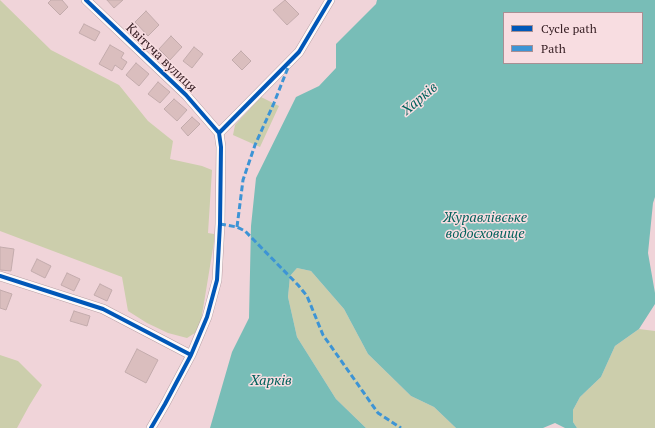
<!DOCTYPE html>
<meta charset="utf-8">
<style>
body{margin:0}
#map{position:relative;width:655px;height:428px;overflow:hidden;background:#f0d4d9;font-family:"PT Serif",serif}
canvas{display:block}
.legend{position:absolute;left:503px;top:12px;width:140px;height:52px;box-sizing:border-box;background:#f8dde1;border:1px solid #a98f94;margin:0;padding:5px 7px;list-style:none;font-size:12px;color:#331b20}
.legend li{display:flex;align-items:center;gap:8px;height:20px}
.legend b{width:20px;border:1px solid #a98f94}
</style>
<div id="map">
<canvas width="655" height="428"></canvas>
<ul class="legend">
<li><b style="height:5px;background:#0057b8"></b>Cycle path</li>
<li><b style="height:5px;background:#3d94d5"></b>Path</li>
</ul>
</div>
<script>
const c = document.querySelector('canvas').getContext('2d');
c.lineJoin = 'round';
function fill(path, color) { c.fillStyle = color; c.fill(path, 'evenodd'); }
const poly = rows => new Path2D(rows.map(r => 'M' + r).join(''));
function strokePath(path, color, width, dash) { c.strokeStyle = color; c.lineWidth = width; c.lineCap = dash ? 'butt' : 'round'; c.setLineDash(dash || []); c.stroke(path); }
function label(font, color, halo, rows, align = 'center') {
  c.font = font + ' "PT Serif",serif'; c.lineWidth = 3; c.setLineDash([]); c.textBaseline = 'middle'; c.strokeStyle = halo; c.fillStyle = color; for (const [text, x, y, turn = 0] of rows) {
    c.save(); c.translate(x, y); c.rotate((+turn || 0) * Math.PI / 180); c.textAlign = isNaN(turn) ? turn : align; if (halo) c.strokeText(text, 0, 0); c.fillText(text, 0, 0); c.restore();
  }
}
const green = poly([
 [0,0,51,50,119,85,148,121,173,141,170,159,202,166,212,170,208,233,214,234,214,242,201,321,195,333,187,338,168,333,147,323,128,311,122,277,0,231],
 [261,97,279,106,260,147,233,135,235,125],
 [297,268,311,271,344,309,368,354,411,396,434,407,456,428,366,428,336,399,297,337,288,297,290,276],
 [639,329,655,331,655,428,577,428,573,422,573,410,580,397,601,377,615,346],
 [0,355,18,361,42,385,29,406,17,428,0,428]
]);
const water = poly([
 [377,0,655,0,655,197,653,203,648,253,655,293,655,304,639,329,615,346,601,377,580,397,573,410,573,422,577,428,565,428,555,423,543,428,456,428,434,407,411,396,368,354,344,309,311,271,297,268,290,276,288,297,297,337,336,399,366,428,210,428,232,352,249,318,251,226,256,178,296,97,319,86,336,68,336,44,376,4],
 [504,13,642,13,642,63,504,63]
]);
const building = poly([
 [51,0,62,0,68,7,60,15,48,3,51,0],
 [107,0,123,0,114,8,107,0],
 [285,0,299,14,287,25,273,10,285,0],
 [146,11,159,25,148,36,135,22,146,11],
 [84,24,100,32,95,41,79,33,84,24],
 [171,36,182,47,170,60,159,49,171,36],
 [110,45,124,53,121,58,127,62,122,70,115,65,112,71,99,64,110,45],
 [194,47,203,54,192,68,183,61,194,47],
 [241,51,251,61,242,70,232,60,241,51],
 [136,63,149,74,139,86,126,75,136,63],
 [158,82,170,92,160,103,148,94,158,82],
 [174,99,187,110,177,121,164,109,174,99],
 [192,117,200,124,188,136,181,128,192,117],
 [0,247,14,249,11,271,0,270,0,247],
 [37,259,51,266,45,278,31,271,37,259],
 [67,273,80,279,74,291,61,285,67,273],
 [100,284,112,290,107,301,94,295,100,284],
 [0,290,12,294,6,310,0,308,0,290],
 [74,311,90,316,87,326,70,321,74,311],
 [137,349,158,360,146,383,125,372,137,349]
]);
const street = poly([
 [86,0,186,95,219,133],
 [219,133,299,52,330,0],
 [0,276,103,309,191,355],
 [151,428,165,404,191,355,207,317,217,280,220,224,221,147,219,133]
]);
const quiet = poly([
 [220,224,237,227,245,231,298,285,307,296,323,335,378,413,401,428],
 [237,227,243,180,255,145,274,103,289,65]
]);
const cycleway = poly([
 [86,0,186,95,219,133],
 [219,133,299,52,330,0],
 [0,276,103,309,191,355],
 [151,428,165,404,191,355,207,317,217,280,220,224,221,147,219,133]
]);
const streetNames = [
 ["Квітуча вулиця",161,58,44]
];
const waterNames = [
 ["Харків",420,99,-40],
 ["Журавлівське",485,218],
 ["водосховище",485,234],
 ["Харків",271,381]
];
fill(green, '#ccceac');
fill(water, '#78bdb7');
fill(building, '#dabebe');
strokePath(building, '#c3abac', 1);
strokePath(street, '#b79fa4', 10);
strokePath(street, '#fdf9f9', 9);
strokePath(quiet, '#3d94d5', 3, [6, 3]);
strokePath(cycleway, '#0057b8', 4);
label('13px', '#331b20', '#f8dde1', streetNames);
label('italic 14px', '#00615b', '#f8dde1', waterNames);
</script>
